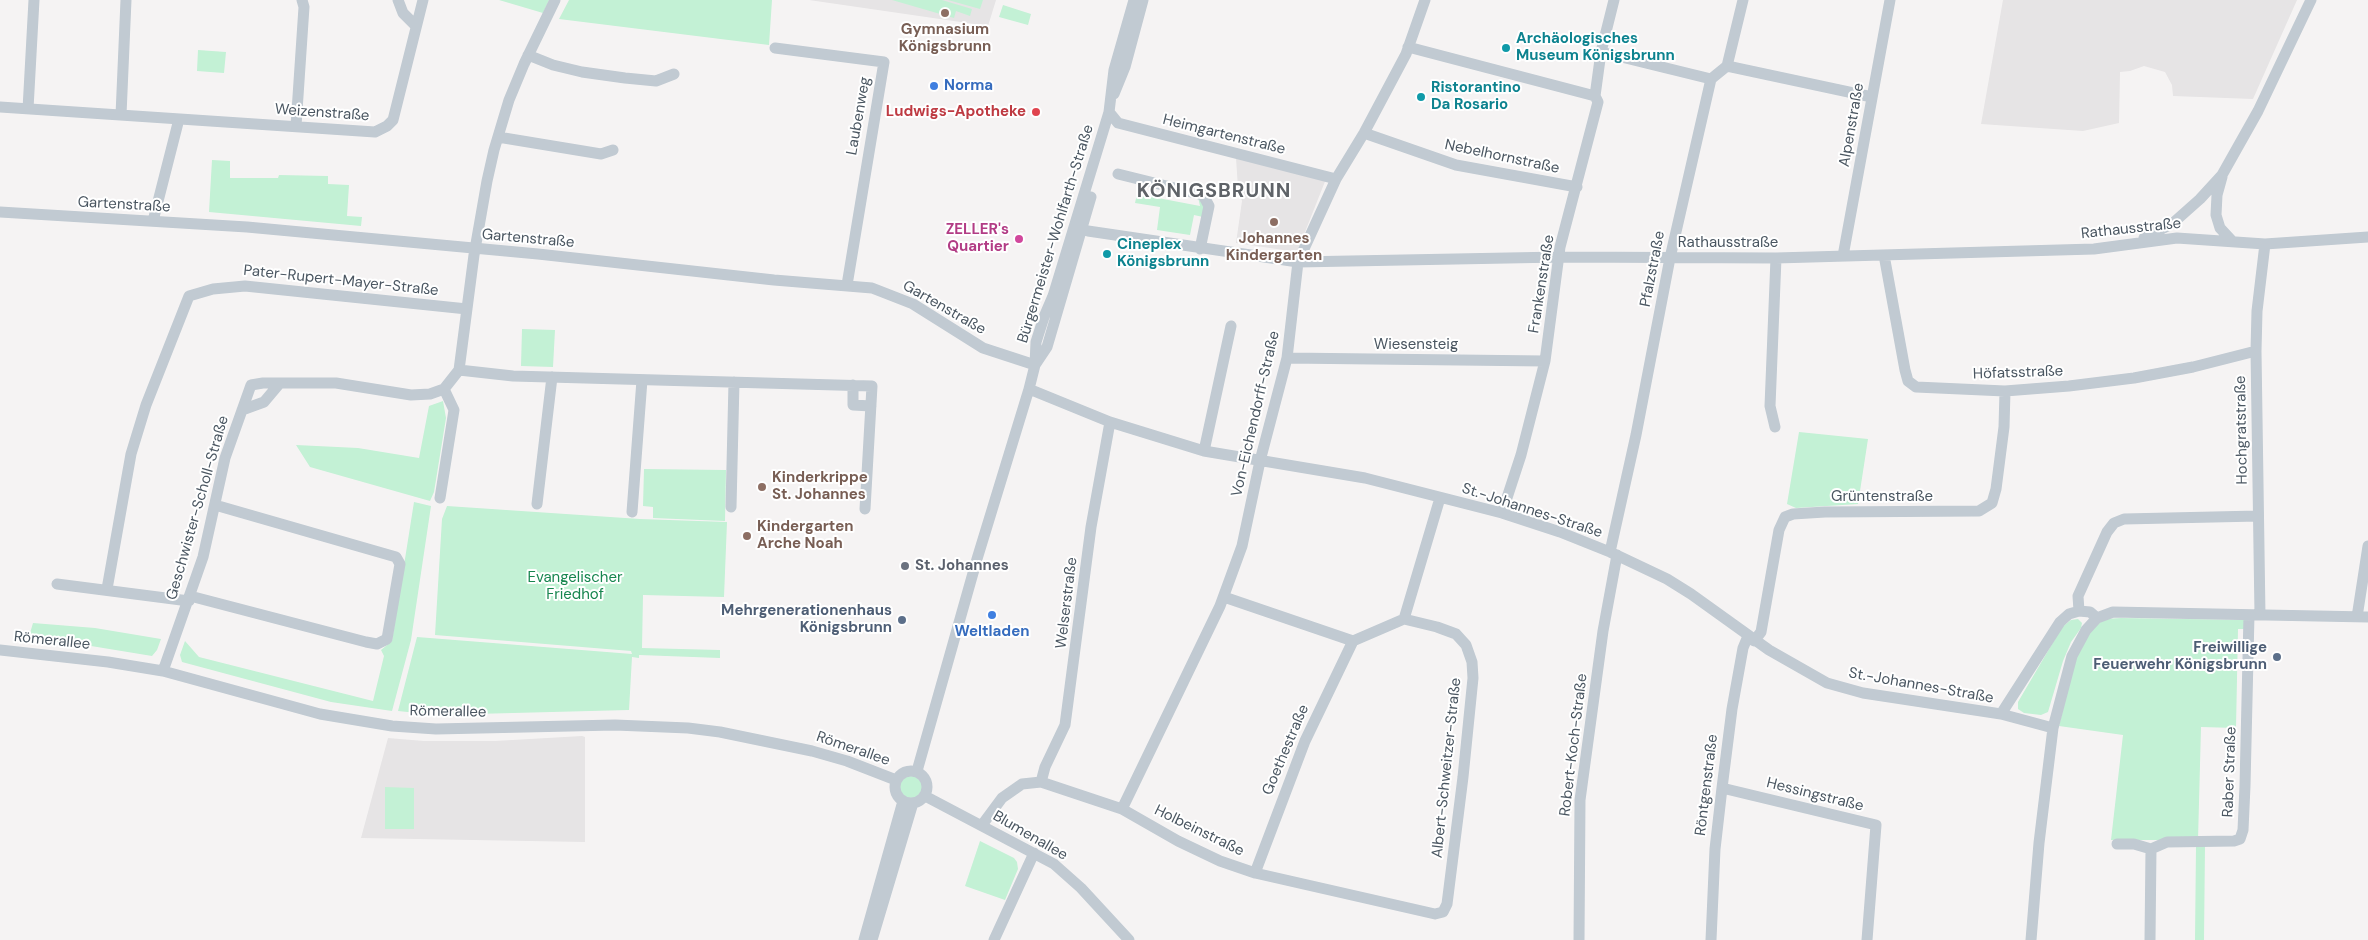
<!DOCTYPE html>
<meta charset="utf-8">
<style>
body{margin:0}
canvas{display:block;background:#f5f3f3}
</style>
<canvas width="2368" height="940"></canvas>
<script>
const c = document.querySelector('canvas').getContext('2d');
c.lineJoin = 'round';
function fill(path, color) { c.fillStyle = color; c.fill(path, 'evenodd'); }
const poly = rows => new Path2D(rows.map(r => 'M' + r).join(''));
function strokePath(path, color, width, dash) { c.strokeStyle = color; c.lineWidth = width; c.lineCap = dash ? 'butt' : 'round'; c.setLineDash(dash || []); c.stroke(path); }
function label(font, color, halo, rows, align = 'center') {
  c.font = font + ' "DM Sans",sans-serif'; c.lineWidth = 4; c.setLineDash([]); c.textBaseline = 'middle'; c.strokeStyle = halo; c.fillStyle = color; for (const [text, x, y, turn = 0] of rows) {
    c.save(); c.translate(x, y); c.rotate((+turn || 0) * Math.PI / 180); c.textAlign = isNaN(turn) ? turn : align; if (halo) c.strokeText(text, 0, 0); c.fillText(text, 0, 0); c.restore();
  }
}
const education = poly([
 [809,0,996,0,988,26],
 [2003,0,2297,0,2253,99,2173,96,2172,85,2165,72,2144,66,2130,71,2120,72,2119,123,2083,131,1981,124],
 [1236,158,1326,179,1297,252,1236,243,1242,201,1238,188],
 [582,736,585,737,585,842,361,838,388,738,424,741,495,741]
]);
const green = poly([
 [499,0,549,0,543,13],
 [569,0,772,0,769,45,559,19],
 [892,0,942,0,972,9,970,16,956,11,954,18],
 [948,0,983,0,980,9],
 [1003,5,1031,14,1028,25,999,17],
 [198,50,226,52,224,73,197,71],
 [212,160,230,161,230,178,278,178,279,175,328,176,328,184,349,185,347,216,362,217,361,226,209,212],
 [1137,194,1200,206,1198,197,1204,207,1203,217,1194,215,1190,235,1157,230,1160,207,1135,203],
 [522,329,555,330,553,367,521,366],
 [443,401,446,418,434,492,430,501,310,467,296,445,358,448,419,458,429,406],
 [1799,432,1868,439,1858,504,1796,508,1787,504],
 [644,469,726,470,725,521,653,518,653,507,643,506],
 [414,502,431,506,411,640,392,711,331,702,182,662,180,655,185,641,199,657,373,701,384,656,381,650,392,641],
 [447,506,640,519,727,522,724,597,643,595,642,648,720,650,720,658,639,655,639,658,632,657,629,710,436,715,398,711,417,637,632,654,631,651,435,635,442,519],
 [2121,618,2248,620,2248,629,2238,629,2236,728,2201,727,2198,840,2111,840,2123,735,2059,726,2075,661,2087,634,2104,619],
 [2078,619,2082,623,2081,628,2071,642,2063,661,2048,712,2041,715,2024,713,2018,709,2018,702,2062,627,2071,620],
 [33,623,95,628,161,639,157,650,152,656,85,645,28,640],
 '900 787a11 11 0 1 1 22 0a11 11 0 1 1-22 0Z',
 [385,787,414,788,414,829,385,829],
 [980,841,1014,858,1017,862,1018,869,1005,900,965,886],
 [2205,845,2204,940,2195,940,2196,846]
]);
const minor = poly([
 [398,0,403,13,416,26],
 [1408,47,1595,96],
 [775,48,884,62,847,285],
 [1601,52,1711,79],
 [528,55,553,65,582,72,625,78,656,81,674,74],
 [1727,66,1872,97],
 [1114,94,1125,67,1143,0],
 [0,107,375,132,387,126,393,120,423,0],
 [28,109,34,0],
 [1109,112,1118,123,1336,179],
 [121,115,126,0],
 [296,126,304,7,302,0],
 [1364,133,1456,165,1577,187],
 [498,137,601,154,613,150],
 [1118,174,1203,195,1209,206,1200,249],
 [2222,177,2217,195,2216,215,2220,228,2233,242],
 [0,212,247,227,538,254,774,280,872,288,913,304,983,348,1035,365],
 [153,221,179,119],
 [1088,231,1298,262,1560,257,1776,258,2094,249,2177,238,2265,244,2368,237],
 [2144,238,2173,223,2200,199,2222,175,2258,111,2311,0],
 [1884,255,1905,370,1908,381,1916,387,2005,391,2069,386,2134,378,2193,367,2256,351],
 [1843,256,1890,0],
 [1287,358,1545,361],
 [1035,365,1047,347,1091,197],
 [459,370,513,376,872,386,865,509],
 [853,385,853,405,871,406],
 [1029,389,1110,422,1204,451,1365,478,1502,513,1560,532,1610,552,1667,579,1691,594,1769,650,1827,683,1863,693,2001,714,2053,728,2072,656,2086,630,2097,618,2113,612,2368,617],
 [242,410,264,402,280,383],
 [1775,427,1770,406,1776,258],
 [1204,451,1231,326],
 [440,498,454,410,444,389],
 [537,504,552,377],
 [731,507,734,382],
 [632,512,642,380],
 [1502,513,1521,455,1545,361,1560,247,1598,102,1595,96,1601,52,1614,0],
 [1610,552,1636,435,1670,258,1711,79,1727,66,1743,0],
 [57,584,189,601],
 [107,589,131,454,146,405,189,296,213,289,245,286,467,309],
 [190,596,366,642,377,644,387,639,400,564,396,557,215,505],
 [1224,597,1353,641],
 [2079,611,2078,596,2107,532,2114,523,2124,519,2258,516],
 [2260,615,2256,351,2257,311,2265,244],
 [2357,617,2368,546],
 [1353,641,1404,619,1440,498],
 [1754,641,1761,632,1779,530,1785,517,1793,514,1825,512,1979,511,1992,503,1996,489,2004,427,2005,391],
 [0,650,108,662,163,671,320,714,392,726,436,729,615,725,688,728,720,732,812,751,847,761,896,780],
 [163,671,203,557,225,458,251,385,263,383,336,383,411,395,430,394,444,389,459,370,474,255,487,181,494,150,509,100,524,64,555,0],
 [2001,714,2060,622,2069,614,2079,611,2090,612,2097,618],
 '895 787a16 16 0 1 1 32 0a16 16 0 1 1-32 0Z',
 [917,771,977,559,1029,389,1035,365,1036,342,1044,317,1053,296,1109,112,1114,70,1134,0],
 [1041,782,1045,767,1065,725,1091,527,1110,422],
 [1722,788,1876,825,1867,940],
 [925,796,1054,864,1081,888,1129,940],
 [1122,809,1220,606,1242,546,1260,461,1287,358,1298,262,1336,179,1364,133,1406,54,1425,0],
 [982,825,1002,798,1022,784,1041,782,1122,809,1178,841,1220,861,1255,873,1435,914,1443,912,1447,904,1463,777,1473,678,1472,662,1466,645,1456,634,1437,627,1404,619],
 [2117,844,2134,844,2151,849,2167,842,2234,841,2240,839,2243,830,2245,786,2249,615],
 [1255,873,1305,741,1353,641],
 [864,940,903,801],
 [872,940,913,803],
 [994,940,1034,853],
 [1579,940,1580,800,1603,631,1617,555],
 [1711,940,1715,849,1722,788,1732,709,1743,648,1748,636],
 [2031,940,2039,843,2053,728],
 [2150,940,2151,849]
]);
const markers = [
 [945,13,5,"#8d6e63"],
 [1506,48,5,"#0f9aa8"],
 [934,86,5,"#3f7fe0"],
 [1421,97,5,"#0f9aa8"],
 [1036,112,5,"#e0444e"],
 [1274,222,5,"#8d6e63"],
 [1019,239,5,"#d1479c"],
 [1107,254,5,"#0f9aa8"],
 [762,487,5,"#8d6e63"],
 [747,536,5,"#8d6e63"],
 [905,566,5,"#6b7280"],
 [992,615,5,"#3f7fe0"],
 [902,620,5,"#5c6f8a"],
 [2277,657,5,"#5c6f8a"]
];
const educationNames = [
 ["Gymnasium",945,30],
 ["Königsbrunn",945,47],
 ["Johannes",1274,239],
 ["Kindergarten",1274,256],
 ["Kinderkrippe",772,478,"left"],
 ["St. Johannes",772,495,"left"],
 ["Kindergarten",757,527,"left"],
 ["Arche Noah",757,544,"left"]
];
const cultureNames = [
 ["Archäologisches",1516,39],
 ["Museum Königsbrunn",1516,56],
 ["Ristorantino",1431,88],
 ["Da Rosario",1431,105],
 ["Cineplex",1117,245],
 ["Königsbrunn",1117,262]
];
const shopNames = [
 ["Norma",944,86],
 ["Weltladen",992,632,"center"]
];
const healthNames = [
 ["Ludwigs-Apotheke",1026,112]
];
const streetNames = [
 ["Weizenstraße",322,113,4],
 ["Laubenweg",859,116,-80],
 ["Alpenstraße",1852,125,-80],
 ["Heimgartenstraße",1224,135,14],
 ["Nebelhornstraße",1502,157,12],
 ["Gartenstraße",124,205,3],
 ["Rathausstraße",2131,229,-6],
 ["Bürgermeister-Wohlfarth-Straße",1056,234,-73],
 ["Gartenstraße",528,239,5],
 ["Rathausstraße",1728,243],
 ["Pfalzstraße",1653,269,-79],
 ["Pater-Rupert-Mayer-Straße",341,281,6],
 ["Frankenstraße",1542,284,-81],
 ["Gartenstraße",944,308,30],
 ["Wiesensteig",1416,345],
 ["Höfatsstraße",2018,373,-2],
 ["Von-Eichendorff-Straße",1256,414,-77],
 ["Hochgratstraße",2242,430,-91],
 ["Grüntenstraße",1882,497],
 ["Geschwister-Scholl-Straße",198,508,-74],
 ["St.-Johannes-Straße",1532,511,18],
 ["Welserstraße",1067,603,-83],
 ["Römerallee",52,641,6],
 ["St.-Johannes-Straße",1921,686,10],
 ["Römerallee",448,712,1],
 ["Robert-Koch-Straße",1574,745,-83],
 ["Römerallee",853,749,19],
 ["Goethestraße",1286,750,-67],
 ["Albert-Schweitzer-Straße",1447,768,-84],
 ["Raber Straße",2230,772,-88],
 ["Röntgenstraße",1707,785,-83],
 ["Hessingstraße",1815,795,14],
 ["Holbeinstraße",1199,831,26],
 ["Blumenallee",1030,836,30]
];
const hotelNames = [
 ["ZELLER's",1009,230],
 ["Quartier",1009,247]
];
const worshipNames = [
 ["St. Johannes",915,566]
];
const parkNames = [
 ["Evangelischer",575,578],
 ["Friedhof",575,595]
];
const serviceNames = [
 ["Mehrgenerationenhaus",892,611],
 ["Königsbrunn",892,628],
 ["Freiwillige",2267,648],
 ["Feuerwehr Königsbrunn",2267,665]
];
const districtNames = [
 ["KÖNIGSBRUNN",1214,192]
];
fill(education, '#e6e4e5');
fill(green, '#c3f1d5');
strokePath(minor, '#c1cad2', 11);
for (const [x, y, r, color] of markers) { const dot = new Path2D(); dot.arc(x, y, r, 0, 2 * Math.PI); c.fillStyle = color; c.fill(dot); strokePath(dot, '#fff', 2); }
label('bold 15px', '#785e54', '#fff', educationNames);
label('bold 15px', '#0d838f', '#fff', cultureNames, 'left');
label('bold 15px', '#366cbe', '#fff', shopNames, 'left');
label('bold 15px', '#be3a42', '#fff', healthNames, 'right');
label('15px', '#4a5661', '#fff', streetNames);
label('bold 15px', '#b23c85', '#fff', hotelNames, 'right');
label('bold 15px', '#5b616d', '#fff', worshipNames, 'left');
label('15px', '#17864f', '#fff', parkNames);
label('bold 15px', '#4e5e75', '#fff', serviceNames, 'right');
c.letterSpacing = '1px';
label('bold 20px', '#5f6368', '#fff', districtNames);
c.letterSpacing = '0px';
</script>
